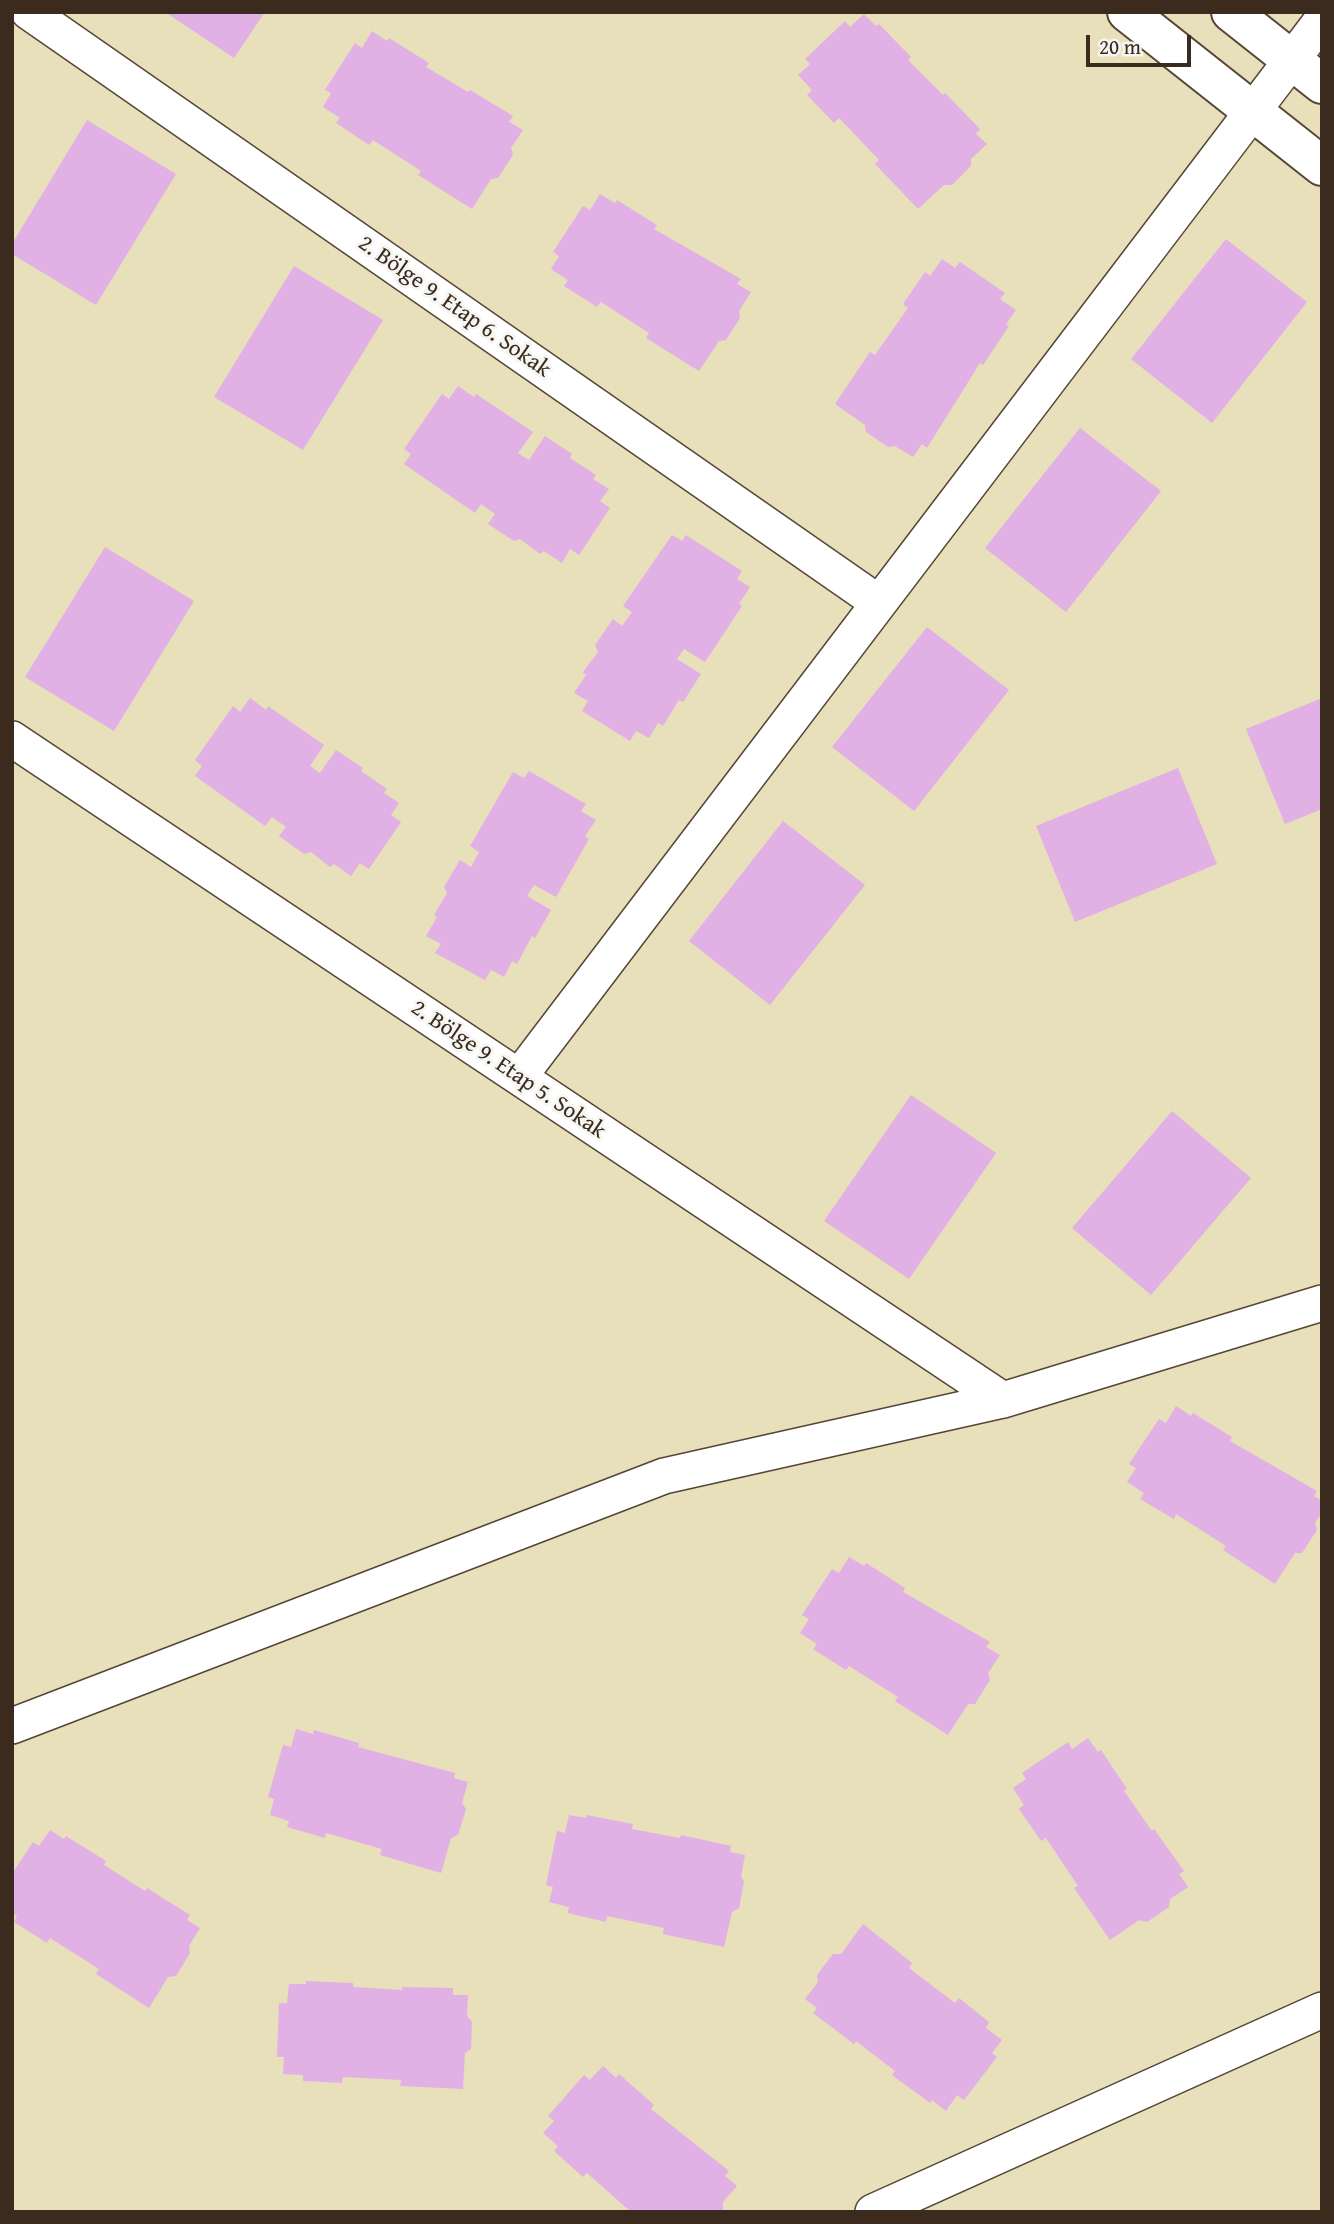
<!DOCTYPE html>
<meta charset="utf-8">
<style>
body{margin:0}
#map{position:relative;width:1334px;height:2224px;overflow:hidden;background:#e8dfbb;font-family:"Gentium Book Plus",serif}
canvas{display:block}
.frame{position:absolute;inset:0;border:14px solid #3b2a1e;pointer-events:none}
.scale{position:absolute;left:1086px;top:35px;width:105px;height:32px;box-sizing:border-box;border:4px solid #3b2a1e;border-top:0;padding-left:9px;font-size:21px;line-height:24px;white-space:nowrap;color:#3b2a1e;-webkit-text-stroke:5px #f6f6f2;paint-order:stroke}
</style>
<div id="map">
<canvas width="1334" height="2224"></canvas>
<div class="frame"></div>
<div class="scale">20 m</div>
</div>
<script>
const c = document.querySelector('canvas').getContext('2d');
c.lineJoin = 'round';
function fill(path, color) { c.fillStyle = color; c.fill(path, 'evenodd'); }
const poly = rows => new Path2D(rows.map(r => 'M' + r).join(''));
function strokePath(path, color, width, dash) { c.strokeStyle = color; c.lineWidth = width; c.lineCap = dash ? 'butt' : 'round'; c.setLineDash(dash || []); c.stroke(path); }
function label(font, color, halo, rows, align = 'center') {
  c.font = font + ' "Gentium Book Plus",serif'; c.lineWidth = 6; c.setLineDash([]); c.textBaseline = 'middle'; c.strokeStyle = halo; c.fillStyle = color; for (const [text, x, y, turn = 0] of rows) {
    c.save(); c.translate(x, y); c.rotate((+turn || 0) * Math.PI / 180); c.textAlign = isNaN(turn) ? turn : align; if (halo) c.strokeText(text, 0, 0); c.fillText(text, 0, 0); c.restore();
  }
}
const building = poly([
 [165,12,265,12,234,58],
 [864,14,876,26,879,24,911,57,908,60,943,95,945,93,980,129,976,134,987,144,971,159,971,166,952,185,944,185,918,209,875,164,879,160,839,118,834,123,807,95,812,90,798,75,810,64,805,59,845,21,850,27],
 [372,31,387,41,389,38,429,63,426,67,468,92,470,90,513,116,509,122,523,130,511,148,513,155,498,178,491,179,472,209,418,175,421,171,373,140,369,145,336,123,340,118,323,107,331,93,325,90,355,43,362,48],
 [87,120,176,174,96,305,12,254,12,244],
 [600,194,615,203,617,200,657,225,654,229,741,279,737,284,751,292,739,311,740,318,726,340,719,341,699,371,646,338,649,333,601,302,597,307,564,286,568,280,551,269,559,256,553,252,583,206,590,210],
 [1226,239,1307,302,1212,423,1131,359],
 [942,259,955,268,960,262,1005,293,1000,299,1016,310,1006,324,1009,326,983,365,980,363,927,448,922,444,913,457,895,446,888,447,866,432,865,425,835,404,870,352,875,355,908,308,903,304,925,272,930,276],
 [294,266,383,320,303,450,214,397],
 [458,386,474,397,476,394,533,432,518,453,529,460,545,436,572,454,570,458,596,475,593,479,609,489,600,501,610,508,579,555,570,549,562,563,544,551,540,554,520,539,514,541,488,524,495,514,481,504,475,513,404,464,411,454,404,449,442,394,449,399],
 [1080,428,1161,491,1066,612,985,548],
 [672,535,682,541,686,535,742,571,737,579,750,587,739,604,742,606,705,662,684,649,677,659,701,674,683,702,679,700,663,726,658,723,649,738,636,731,630,741,582,711,588,701,574,693,586,675,583,672,598,652,595,645,613,619,622,626,632,612,623,606],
 [105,547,194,601,114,731,25,677],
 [927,627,1009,690,914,811,832,747],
 [250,698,266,710,268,706,324,745,310,766,320,773,336,750,363,768,361,771,387,789,384,793,399,803,391,815,401,822,369,869,360,863,351,876,334,864,330,867,311,852,304,854,279,836,286,827,272,817,265,826,195,776,202,766,195,760,233,706,240,712],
 [1322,698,1322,809,1285,824,1246,729],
 [1178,768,1217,864,1075,922,1036,826],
 [529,771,586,804,581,811,596,820,585,836,589,839,556,897,534,885,527,896,551,910,535,938,532,936,517,964,512,961,504,977,491,970,485,980,435,953,441,944,426,936,437,917,434,915,447,893,444,887,460,860,471,867,479,852,470,846,513,772,524,778],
 [783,821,865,885,770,1005,689,941],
 [911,1095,996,1153,909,1279,824,1221],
 [1172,1111,1251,1178,1151,1295,1072,1228],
 [1176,1406,1191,1416,1193,1413,1232,1437,1230,1441,1317,1491,1314,1496,1322,1501,1322,1512,1315,1523,1317,1530,1302,1553,1295,1553,1275,1584,1223,1550,1226,1546,1176,1514,1174,1519,1140,1499,1144,1493,1127,1482,1136,1468,1129,1464,1159,1419,1166,1423],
 [849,1557,864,1566,866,1563,905,1588,903,1592,990,1642,986,1647,1000,1655,988,1673,990,1680,975,1704,968,1704,948,1735,895,1701,898,1697,849,1666,846,1670,813,1649,817,1644,800,1633,809,1619,802,1615,832,1569,839,1573],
 [296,1729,313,1734,314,1730,359,1743,358,1747,455,1773,454,1778,468,1782,462,1803,466,1809,458,1835,451,1838,441,1873,380,1855,382,1849,326,1833,325,1838,287,1827,289,1821,270,1815,274,1799,268,1797,283,1745,291,1747],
 [1088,1738,1098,1752,1101,1750,1127,1789,1124,1791,1152,1831,1154,1829,1184,1871,1179,1874,1188,1887,1170,1899,1169,1907,1147,1922,1139,1920,1110,1940,1074,1888,1078,1886,1046,1838,1041,1841,1019,1809,1024,1805,1013,1788,1026,1779,1022,1773,1068,1742,1072,1749],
 [569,1815,586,1818,587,1815,633,1824,632,1829,680,1838,681,1835,731,1846,730,1852,745,1855,741,1876,744,1882,739,1908,732,1912,724,1947,663,1934,664,1928,607,1916,606,1922,568,1913,569,1907,549,1902,553,1887,546,1885,557,1831,565,1833],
 [50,1830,64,1839,66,1836,106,1861,104,1865,145,1891,147,1888,190,1915,187,1920,200,1928,189,1946,190,1953,176,1976,168,1977,149,2008,96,1974,99,1969,50,1938,47,1943,14,1922,17,1916,12,1913,12,1874,33,1842,39,1846],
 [863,1924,912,1963,909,1968,955,2003,959,1998,989,2022,986,2028,1002,2040,992,2053,997,2057,964,2100,957,2095,946,2111,932,2100,930,2103,892,2075,895,2071,856,2041,854,2044,813,2013,817,2008,805,1999,818,1982,817,1975,833,1954,841,1954],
 [306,1981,353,1983,353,1987,402,1990,402,1987,453,1988,453,1995,468,1995,467,2016,472,2022,471,2049,465,2053,463,2089,400,2086,401,2080,343,2077,342,2083,303,2081,303,2075,283,2074,284,2057,277,2057,279,2003,287,2003,289,1984,306,1984],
 [603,2066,616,2078,619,2074,654,2105,651,2109,729,2171,725,2176,737,2186,723,2202,723,2209,721,2212,631,2212,587,2173,583,2177,554,2151,558,2146,543,2133,554,2121,548,2116,584,2075,590,2080]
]);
const street = poly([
 [29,12,879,603],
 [12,739,1003,1400],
 [519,1077,1322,20],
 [12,1726,664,1476,1003,1400,1322,1303],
 [873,2212,1322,2010]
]);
const secondary = poly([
 [1127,12,1322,166],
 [1231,12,1322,84]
]);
const streetNames = [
 ["2. Bölge 9. Etap 6. Sokak",454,307,35],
 ["2. Bölge 9. Etap 5. Sokak",508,1070,34]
];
fill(building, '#e1b0e5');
strokePath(street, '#554536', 38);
strokePath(secondary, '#554536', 42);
strokePath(street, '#fff', 35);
strokePath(secondary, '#fff', 38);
label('23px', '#3b2a1e', '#f6f6f2', streetNames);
</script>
